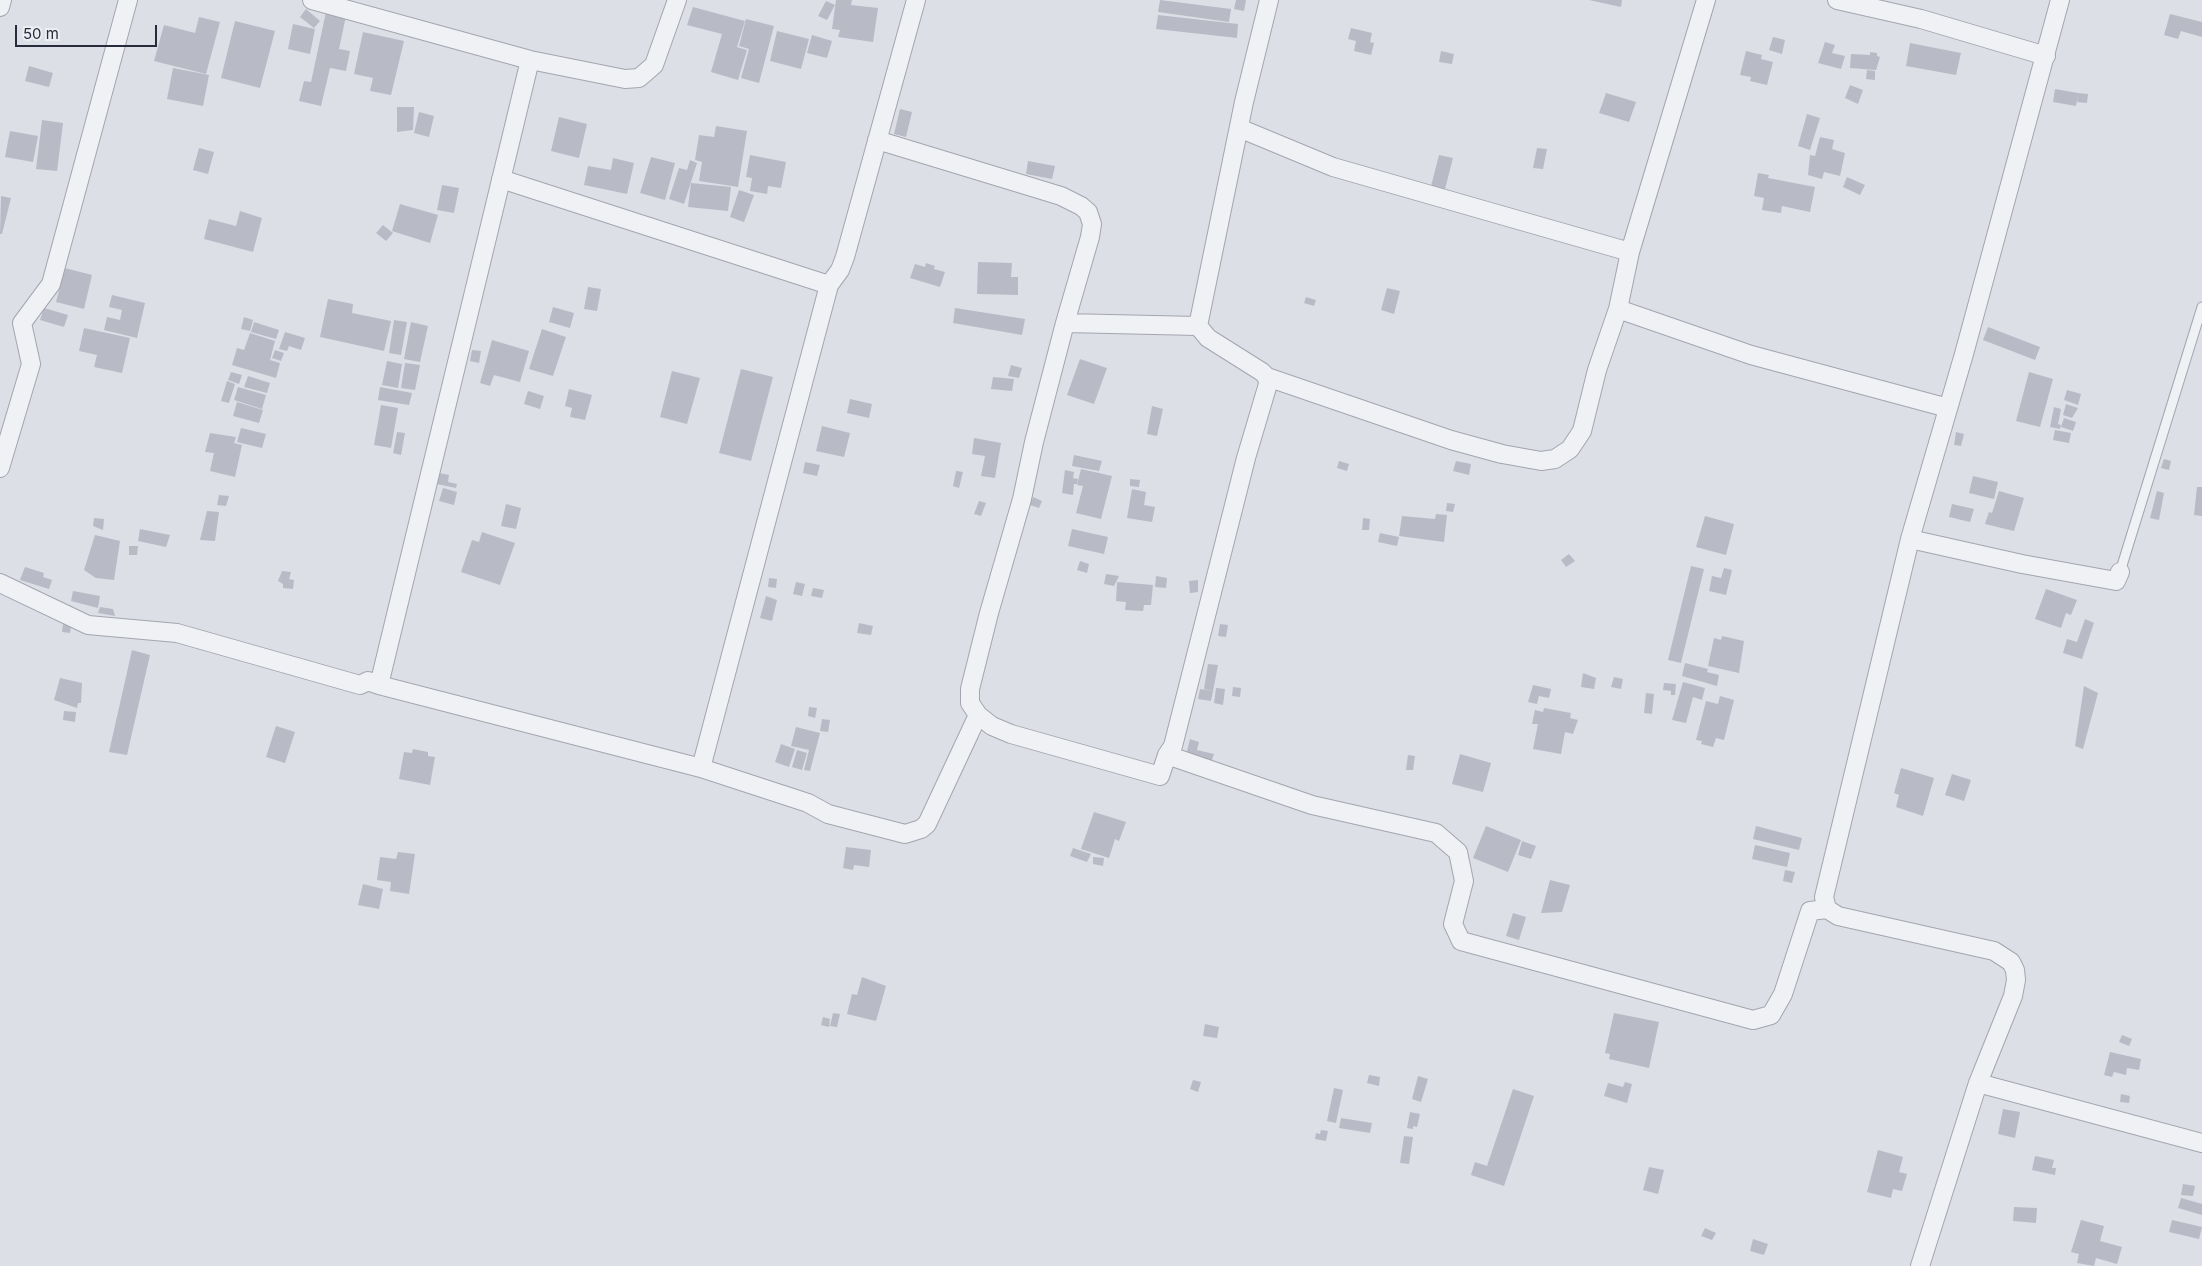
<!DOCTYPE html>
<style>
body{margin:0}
#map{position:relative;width:2202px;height:1266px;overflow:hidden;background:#dddfe6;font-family:Inter,sans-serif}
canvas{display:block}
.scale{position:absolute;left:15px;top:25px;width:142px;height:22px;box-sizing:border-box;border:2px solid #282b3c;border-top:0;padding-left:6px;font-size:15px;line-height:18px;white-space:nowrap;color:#282b3c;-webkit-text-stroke:4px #edeef4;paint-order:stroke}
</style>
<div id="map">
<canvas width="2202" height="1266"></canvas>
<div class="scale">50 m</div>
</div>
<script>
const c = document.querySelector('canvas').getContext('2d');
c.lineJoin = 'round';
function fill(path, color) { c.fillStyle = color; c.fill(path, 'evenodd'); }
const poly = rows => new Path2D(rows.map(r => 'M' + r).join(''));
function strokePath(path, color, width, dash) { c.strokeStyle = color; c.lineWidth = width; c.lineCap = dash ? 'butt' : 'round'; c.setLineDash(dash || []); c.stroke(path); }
const building = poly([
 [836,0,852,0,851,5,878,8,873,42,838,37,840,30,832,29],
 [1160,0,1231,9,1229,22,1158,12],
 [1236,0,1246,0,1244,11,1234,9],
 [1589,0,1622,0,1621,7],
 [826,1,835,5,827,20,818,16],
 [693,7,745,21,737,47,747,50,738,80,711,72,722,34,687,25],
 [306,9,320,21,314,28,300,17],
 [326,12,346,16,339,49,350,51,346,71,330,68,321,106,299,101,304,81,311,82],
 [2170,14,2202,22,2202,37,2181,31,2178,39,2164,35],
 [1158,15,1238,24,1237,38,1156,29],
 [199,17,220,22,206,74,154,61,164,25,195,33],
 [746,19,774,26,759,83,741,78,749,49,739,46],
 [235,21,275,31,260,88,221,78],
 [293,24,315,29,310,54,288,49],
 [1351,28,1372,33,1370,42,1374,43,1371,55,1354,51,1356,41,1348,39],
 [777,31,809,39,801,69,770,61],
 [363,32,404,41,391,95,370,91,373,78,354,74],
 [812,35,832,41,827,58,807,53],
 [1773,37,1785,40,1782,54,1769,50],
 [1825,42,1835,45,1832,53,1845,56,1841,69,1818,63],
 [1910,43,1961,53,1956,75,1906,66],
 [1441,51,1454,54,1452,64,1439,62],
 [1746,51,1762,55,1761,59,1773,62,1767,85,1750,81,1751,77,1740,75],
 [1870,52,1877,53,1877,56,1880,57,1876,70,1850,68,1851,54,1870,55],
 [29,66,53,73,49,87,25,81],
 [173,68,209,75,203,106,167,99],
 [1867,70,1875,71,1875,80,1866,79],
 [1850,85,1863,90,1858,104,1845,98],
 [2055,89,2078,93,2076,106,2053,102],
 [1606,93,1636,102,1629,122,1599,113],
 [2078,93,2088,94,2087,103,2077,102],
 [397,107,414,107,413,130,397,132],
 [900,109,912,112,906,137,894,134],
 [419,112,434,116,429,137,414,133],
 [1807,114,1820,118,1810,150,1798,146],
 [559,117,587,124,579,158,551,151],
 [42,120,63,123,57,171,36,169],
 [716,126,747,131,738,187,699,181,702,162,695,160,699,135,714,137],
 [10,131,38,136,33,162,5,157],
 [1820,137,1834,140,1832,149,1845,153,1840,176,1824,172,1822,179,1808,175,1810,155,1815,156],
 [199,148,214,152,208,174,193,170],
 [1537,148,1547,149,1543,169,1533,168],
 [750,155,786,162,781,188,768,186,767,194,750,191,752,178,746,177],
 [1439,155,1453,158,1444,193,1430,190],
 [651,157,675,163,665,200,640,193],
 [613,158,634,163,627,194,584,185,588,166,611,170],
 [690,160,697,163,684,204,669,199,679,168,687,170],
 [1028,161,1055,166,1052,179,1026,174],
 [1758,173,1769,175,1768,178,1815,187,1810,212,1782,206,1781,213,1762,210,1764,198,1754,196],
 [1847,177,1865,185,1860,195,1843,187],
 [691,183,731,187,728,211,688,207],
 [442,185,459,188,454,213,437,210],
 [739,190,754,195,744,222,730,217],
 [1,196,11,198,2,234,0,234],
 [400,204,438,215,430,243,392,231],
 [240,211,262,218,253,252,204,239,209,219,236,226],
 [383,225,393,233,386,241,376,233],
 [978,262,1012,263,1011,277,1018,277,1018,295,977,294],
 [926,263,935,266,934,269,945,272,940,287,910,278,915,264,925,267],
 [61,267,92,275,84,309,56,302,61,283,57,282],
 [588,287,601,289,597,311,584,309],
 [1387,288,1400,291,1394,314,1381,310],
 [112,295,145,303,137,338,104,330,107,317,120,320,122,310,109,307],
 [1306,297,1316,300,1314,306,1304,303],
 [328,299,353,304,352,313,391,321,384,351,320,337],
 [553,307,574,313,570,328,549,322],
 [44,308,68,315,64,327,40,320],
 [955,308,1025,319,1022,335,953,323],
 [244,317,253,320,250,331,241,329],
 [394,320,407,322,401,355,389,353],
 [254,322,279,330,276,339,251,332],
 [411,322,428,326,420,362,404,359],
 [1988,327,2040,347,2035,360,1983,340],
 [84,328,130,338,122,373,94,367,97,355,79,351],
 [542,329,566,337,553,376,529,369],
 [285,332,305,338,301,350,289,346,287,351,279,349],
 [250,333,275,341,270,360,280,363,276,378,232,365,237,348,244,350],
 [492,340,529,351,520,382,494,375,490,386,480,383],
 [275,350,284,353,281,361,272,358],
 [472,350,481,351,479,363,470,361],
 [1080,359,1107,368,1094,404,1067,395],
 [387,361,402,364,398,388,382,385],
 [405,363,420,365,415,390,401,388],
 [1011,365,1022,368,1019,378,1008,376],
 [741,369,773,377,751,461,719,453],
 [672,371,700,378,687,424,660,417],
 [231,372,242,375,239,384,228,380],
 [2029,372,2053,379,2040,427,2016,421],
 [248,376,270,383,267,393,244,387],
 [993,377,1014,379,1012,391,991,389],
 [227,381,235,384,229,403,221,401],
 [238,387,266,395,262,409,234,400],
 [380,387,412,393,409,405,378,400],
 [569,389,592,395,585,420,570,417,572,408,565,406],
 [2067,390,2081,394,2078,405,2064,400],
 [528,391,544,396,540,409,524,404],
 [850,399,872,404,869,418,847,413],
 [237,402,263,410,259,423,233,416],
 [2066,404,2078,408,2072,418,2063,415],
 [381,405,398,408,391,448,374,445],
 [1152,406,1163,409,1157,436,1147,434],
 [2054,407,2061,409,2058,424,2061,425,2060,429,2050,427],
 [2064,418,2076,422,2073,431,2061,427],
 [822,426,850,433,844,457,816,451],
 [241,428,266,434,262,448,237,442],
 [2055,430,2071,433,2069,443,2053,440],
 [397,432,405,433,401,455,393,453],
 [1956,432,1964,434,1961,446,1954,445],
 [210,433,236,437,234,443,242,445,235,477,210,471,214,453,205,452],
 [974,438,1001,443,995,478,981,476,985,456,972,454],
 [1074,455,1102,461,1099,471,1072,466],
 [2164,459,2171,461,2169,470,2161,468],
 [1339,461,1349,464,1347,471,1337,468],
 [1456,461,1471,464,1469,475,1453,471],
 [805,462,820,465,817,476,803,473],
 [1081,469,1112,476,1101,519,1076,513,1083,486,1077,485],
 [1065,470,1074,472,1073,478,1078,479,1077,484,1074,484,1073,495,1062,493],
 [956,471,963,472,959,488,953,486],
 [439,473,449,475,448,482,457,484,456,488,437,484],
 [1973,476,1998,482,1994,499,1969,493],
 [1130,479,1140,480,1139,487,1130,486],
 [2197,487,2202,487,2202,516,2194,515],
 [443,488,457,492,454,505,439,501],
 [1132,489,1146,492,1144,505,1155,507,1152,522,1127,518],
 [1999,491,2024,498,2014,531,1985,524,1989,512,1992,513],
 [2157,491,2164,493,2159,520,2150,518],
 [219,495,229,496,226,506,217,505],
 [1033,497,1042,501,1039,508,1030,505],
 [979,501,986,503,981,516,974,514],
 [1447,503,1455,504,1453,512,1446,511],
 [506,504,521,508,516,529,501,526],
 [1952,504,1974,509,1970,522,1949,517],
 [207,511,219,512,215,541,200,540],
 [1436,514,1447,515,1444,542,1399,536,1402,516,1435,519],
 [1705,516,1734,524,1726,555,1696,547],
 [94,518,104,519,103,530,93,526],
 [1363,518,1370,519,1369,530,1362,530],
 [140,529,170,535,166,547,138,541],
 [1072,529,1108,537,1104,554,1068,546],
 [482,532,515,543,500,585,461,572,472,540,479,542],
 [1380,533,1399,537,1397,546,1378,542],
 [95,535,120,541,114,580,96,578,84,570],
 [129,546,138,546,137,555,129,555],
 [1569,554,1575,561,1566,567,1561,560],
 [1080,561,1089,564,1087,573,1077,570],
 [1691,566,1704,569,1681,663,1668,660],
 [25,567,44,573,43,577,52,580,49,589,20,580],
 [1724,568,1732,570,1726,595,1709,591,1712,576,1721,578],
 [282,571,291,572,289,579,294,580,293,589,283,588,283,584,278,581],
 [1106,574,1119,576,1114,586,1104,584],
 [1156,576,1167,578,1166,588,1155,587],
 [769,578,777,579,776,588,768,587],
 [1198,580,1198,592,1190,593,1189,581],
 [796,582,805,584,802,596,793,594],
 [1117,582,1153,585,1151,605,1144,605,1143,611,1125,610,1126,602,1116,601],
 [813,588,824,590,822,598,811,596],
 [2046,589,2077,600,2071,615,2066,613,2061,628,2035,619],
 [73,591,100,596,98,608,71,601],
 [766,596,777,600,772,621,760,618],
 [100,607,113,609,115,616,98,613],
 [2085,619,2094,623,2082,659,2063,653,2067,639,2077,642],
 [859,623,873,626,871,635,857,633],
 [63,624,71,626,70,633,62,632],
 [1220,624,1228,625,1226,637,1218,636],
 [1722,636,1744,641,1739,673,1708,666,1714,638,1721,640],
 [132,650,150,655,127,755,109,752],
 [1685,663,1708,669,1707,672,1719,675,1717,686,1682,676],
 [1208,664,1218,665,1213,691,1204,689],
 [1583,673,1596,678,1594,689,1581,687],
 [1614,677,1623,679,1621,689,1611,687],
 [60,678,82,683,81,703,78,703,77,708,54,700],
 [1683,682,1705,688,1702,700,1693,697,1686,723,1672,720],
 [1664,683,1676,684,1675,695,1671,695,1671,691,1663,690],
 [1533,685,1551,689,1549,698,1539,696,1537,704,1528,702],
 [2084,686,2098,693,2083,749,2075,746],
 [1233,687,1241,688,1240,697,1232,696],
 [1216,688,1225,689,1223,705,1214,703],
 [1200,689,1213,691,1211,701,1198,699],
 [1646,693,1654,694,1652,714,1644,713],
 [1720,696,1734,700,1724,740,1716,738,1713,747,1701,744,1702,741,1696,740,1706,701,1718,704],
 [809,707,817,708,815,718,808,716],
 [1544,708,1571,713,1570,718,1578,720,1573,734,1565,732,1561,754,1533,749,1538,724,1532,724,1535,710,1543,712],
 [64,711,76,712,75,722,63,720],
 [822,719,830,720,828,732,820,731],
 [276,726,295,732,285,763,266,757],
 [796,727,820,733,810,771,804,770,809,750,791,746],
 [1190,739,1199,742,1197,750,1214,754,1210,766,1185,759],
 [781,744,795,749,789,767,775,762],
 [413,749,428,752,428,756,435,757,430,785,399,779,404,752,412,753],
 [797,750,807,753,802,770,792,767],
 [1460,754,1491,763,1483,792,1452,784],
 [1408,755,1415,756,1413,770,1406,770],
 [1901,768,1934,778,1923,816,1896,807,1899,795,1894,793],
 [1952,774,1971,780,1964,801,1945,795],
 [1094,812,1126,822,1119,841,1115,839,1109,858,1081,849],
 [1486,826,1521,840,1508,872,1473,858],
 [1756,826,1802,838,1799,850,1753,839],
 [1522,841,1536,846,1531,859,1518,855],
 [1755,845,1790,853,1787,867,1752,859],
 [846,847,871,850,869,867,854,865,853,870,843,868],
 [1073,848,1091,854,1087,862,1070,856],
 [398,852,415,854,409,894,390,891,391,882,377,880,380,857,396,859],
 [1093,857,1104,858,1103,866,1093,864],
 [1785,870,1795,872,1792,883,1783,881],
 [1550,880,1570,885,1562,912,1541,913],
 [363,884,383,889,379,909,358,905],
 [1513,913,1526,917,1519,940,1506,936],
 [862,977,886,986,876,1021,847,1014,852,994,857,995],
 [833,1013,840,1014,837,1027,830,1026],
 [1614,1013,1659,1022,1649,1068,1609,1059,1610,1054,1605,1053],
 [823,1017,830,1019,829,1027,821,1025],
 [1205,1024,1219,1027,1217,1038,1203,1036],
 [2122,1035,2132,1039,2129,1046,2119,1042],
 [2110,1052,2141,1059,2139,1070,2127,1068,2126,1075,2114,1072,2112,1077,2104,1075],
 [1369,1075,1380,1077,1379,1086,1367,1083],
 [1418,1076,1428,1079,1421,1102,1412,1099],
 [1193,1080,1201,1082,1198,1092,1190,1089],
 [1625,1082,1632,1084,1627,1103,1604,1096,1608,1083,1623,1087],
 [1334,1088,1343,1090,1336,1123,1327,1121],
 [1513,1089,1534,1096,1504,1186,1471,1175,1475,1162,1487,1166],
 [2121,1094,2130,1096,2129,1103,2120,1102],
 [2003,1109,2020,1112,2015,1138,1998,1134],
 [1410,1112,1420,1114,1417,1127,1413,1126,1413,1129,1407,1128],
 [1341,1118,1372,1123,1370,1133,1339,1128],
 [1321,1130,1328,1131,1326,1141,1315,1139,1316,1133,1320,1134],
 [1404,1136,1413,1137,1409,1164,1400,1163],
 [1878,1150,1903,1157,1899,1172,1907,1174,1902,1191,1893,1189,1891,1198,1867,1192],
 [2035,1156,2054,1160,2052,1168,2056,1168,2055,1175,2032,1170],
 [1649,1167,1664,1170,1658,1194,1643,1190],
 [2183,1184,2195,1186,2193,1196,2181,1195],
 [2181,1198,2202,1204,2202,1215,2178,1208],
 [2014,1207,2037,1208,2036,1223,2013,1221],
 [2081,1220,2104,1226,2100,1241,2122,1247,2117,1264,2096,1258,2094,1266,2077,1263,2079,1254,2071,1252],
 [2172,1220,2202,1227,2199,1239,2169,1232],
 [1705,1228,1716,1233,1712,1240,1701,1236],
 [1753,1239,1768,1244,1764,1255,1750,1251]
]);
const service = poly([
 [2120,572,2202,307]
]);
const minor = poly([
 [312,0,530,60,625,79,639,78,654,65,677,0],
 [1837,0,1921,19,2046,56],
 [0,7,2,0],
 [1239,128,1333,167,1630,252],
 [877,140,1061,196,1081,206,1088,212,1092,224,1090,237,1065,323,1034,442,1022,499,989,613,970,689,970,703,978,715,992,726,1011,734,1160,776,1167,755,1173,746,1246,458,1268,384,1267,377,1262,372,1208,338,1198,326,1244,102,1269,0],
 [501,179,829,285,840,270,845,257,916,0],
 [1618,309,1751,355,1948,408],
 [1065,323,1198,326],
 [1267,377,1451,440,1502,454,1541,461,1555,459,1570,449,1582,431,1597,370,1618,309,1630,252,1706,0],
 [0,468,31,364,22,323,51,284,128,0],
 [1910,539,2022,564,2116,581,2120,572],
 [0,583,88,625,177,633,360,685,368,681,379,685,530,60],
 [379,685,701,768,829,285],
 [1167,755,1312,805,1436,833,1458,852,1464,881,1453,924,1461,941,1753,1020,1771,1015,1783,994,1810,911,1827,909],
 [701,768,808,803,828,814,905,834,921,829,927,824,978,715],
 [1978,1083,2202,1143],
 [1920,1266,1978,1083,2013,996,2016,980,2015,970,2011,962,1994,951,1838,916,1827,909,1824,897,1910,539,1964,354,2060,0]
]);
fill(building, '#b8bac6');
strokePath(service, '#a3a5b0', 11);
strokePath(minor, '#a3a5b0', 20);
strokePath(service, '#f0f1f5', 9);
strokePath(minor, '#f0f1f5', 18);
</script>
